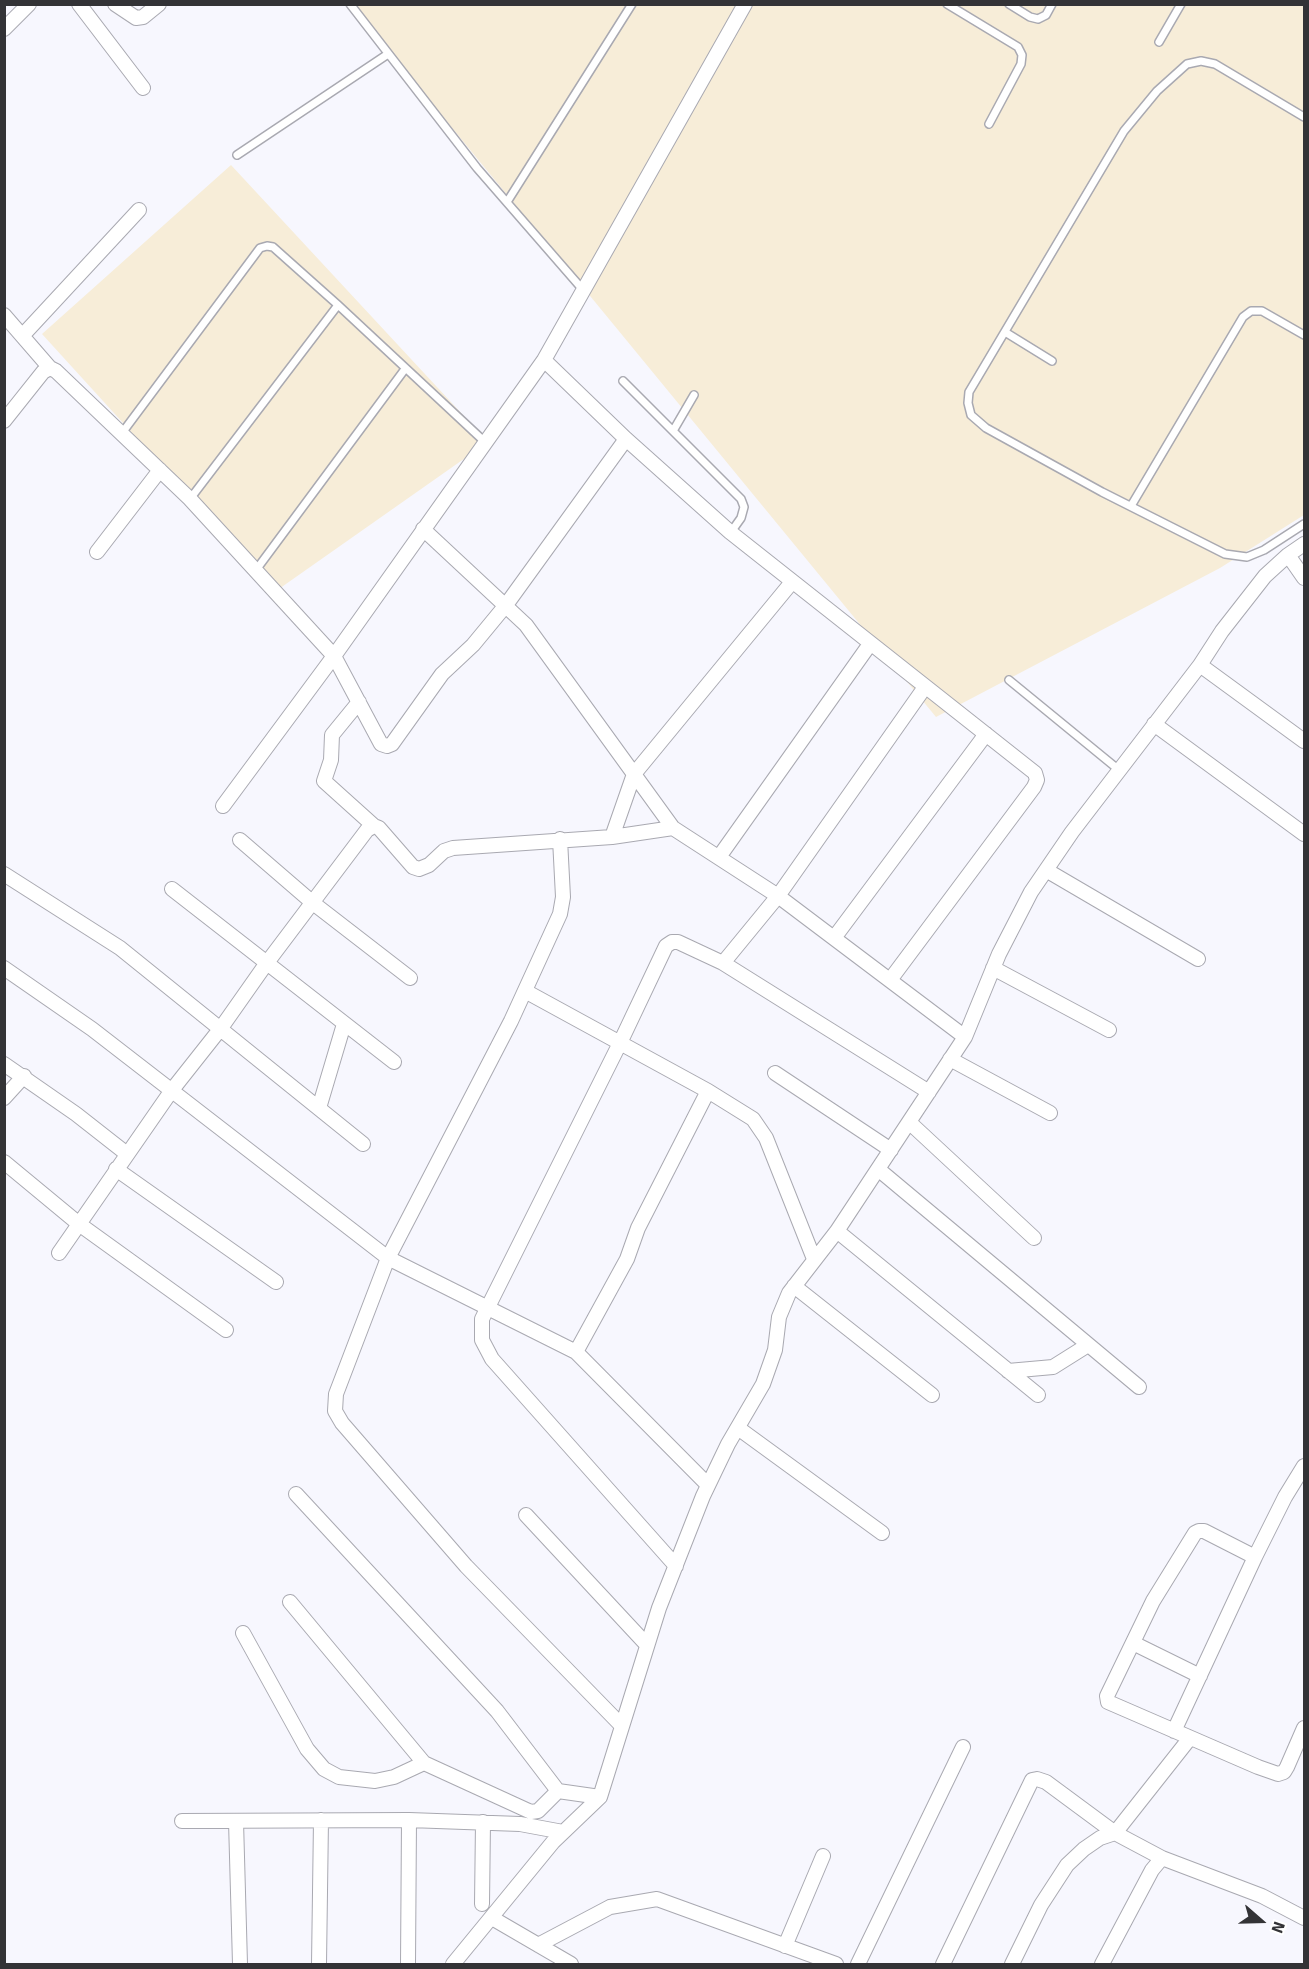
<!DOCTYPE html>
<style>
body{margin:0}
#map{position:relative;width:1309px;height:1969px;overflow:hidden;background:#f7f7fe;font-family:Signika,sans-serif}
canvas{display:block}
.frame{position:absolute;inset:0;border:6px solid #333336;pointer-events:none}
.north{position:absolute;left:1231px;top:1891px;width:60px;height:60px;-webkit-text-stroke:4px #fff;paint-order:stroke;rotate:110deg;font-size:16px;font-weight:700;line-height:24px;text-align:center;color:#333336}
.north::after{content:'';display:block;margin:auto;width:21px;height:27px;background:#333336;clip-path:polygon(50% 0,100% 100%,50% 72%,0 100%)}
</style>
<div id="map">
<canvas width="1309" height="1969"></canvas>
<div class="frame"></div>
<div class="north">N</div>
</div>
<script>
const c = document.querySelector('canvas').getContext('2d');
c.lineJoin = 'round';
function fill(path, color) { c.fillStyle = color; c.fill(path, 'evenodd'); }
const poly = rows => new Path2D(rows.map(r => 'M' + r).join(''));
function strokePath(path, color, width, dash) { c.strokeStyle = color; c.lineWidth = width; c.lineCap = dash ? 'butt' : 'round'; c.setLineDash(dash || []); c.stroke(path); }
const industrial = poly([
 [351,5,1304,5,1304,515,1220,568,936,717],
 [231,165,488,442,276,591,42,334]
]);
const service = poly([
 [350,4,477,168,584,291],
 [947,4,1018,47,1022,55,1021,64,989,124],
 [1009,4,1030,17,1038,19,1046,15,1052,4],
 [1159,42,1181,4],
 [1304,117,1215,64,1201,61,1187,64,1157,91,1124,131,969,392,968,403,971,415,986,428,1102,492,1225,554,1247,557,1264,550,1304,524],
 [237,155,388,54],
 [507,202,632,4],
 [1005,332,1052,361],
 [623,381,741,499,744,507,741,518,731,532],
 [673,431,694,395],
 [122,433,260,248,267,246,273,247,338,305,486,443],
 [190,499,338,305],
 [1131,506,1243,317,1251,311,1262,311,1304,335],
 [256,570,405,369],
 [1009,680,1119,770]
]);
const minor = poly([
 [79,4,143,88],
 [115,4,136,18,143,17,159,4],
 [4,29,29,4],
 [4,315,50,368],
 [23,335,139,210],
 [544,360,626,439,730,532,1035,773,1037,780,1034,787,890,980],
 [4,421,43,372,50,368,56,371,190,499,334,656,381,744,387,746,392,744,442,674,473,645,506,605,626,439],
 [423,529,526,625,673,828,778,896,965,1037],
 [97,552,160,470],
 [1288,555,1304,578],
 [1200,665,1304,741],
 [359,702,332,735,331,760,324,781,374,826],
 [1154,724,1304,834],
 [223,806,334,656,544,360,745,4],
 [612,837,634,774,792,582],
 [560,839,563,897,560,914,511,1021,388,1258,336,1394,335,1411,342,1423,466,1566,621,1725],
 [240,840,313,903,410,978],
 [719,857,870,644],
 [1046,870,1198,959],
 [4,874,120,948,363,1144],
 [172,889,394,1062],
 [834,938,986,734],
 [723,963,929,1092],
 [4,968,92,1029,388,1258,576,1352,708,1485],
 [993,968,1109,1030],
 [525,991,708,1091,753,1119,766,1138,814,1259],
 [950,1059,1050,1113],
 [4,1064,76,1114,127,1154],
 [775,1073,891,1150],
 [4,1098,24,1076],
 [319,1108,344,1024],
 [909,1122,1034,1238],
 [4,1162,79,1224,226,1330],
 [116,1169,276,1282],
 [878,1169,1139,1387],
 [837,1231,1038,1395],
 [59,1253,172,1090,221,1028,266,964,367,830,374,826,379,828,413,867,419,869,429,865,444,851,453,848,612,837,673,828],
 [794,1286,932,1395],
 [576,1352,627,1259,638,1228,708,1091],
 [1008,1371,1053,1367,1088,1345],
 [738,1428,882,1533],
 [296,1494,497,1711,558,1791,600,1797],
 [526,1515,647,1645],
 [1255,1557,1204,1531,1199,1531,1195,1533,1153,1601,1107,1696,1108,1702,1258,1767,1278,1774,1284,1772,1287,1767,1304,1728],
 [676,1566,492,1359,482,1340,482,1319,620,1043,666,946,672,942,678,942,723,963,778,896,925,687],
 [290,1602,424,1763,531,1812,538,1811,558,1791],
 [243,1633,307,1749,324,1769,339,1777,375,1781,394,1777,424,1763],
 [1133,1643,1200,1676],
 [1174,1731,1255,1557,1285,1497,1304,1466],
 [182,1821,409,1820,520,1824,563,1832],
 [236,1821,240,1964],
 [482,1904,483,1822],
 [492,1918,571,1964],
 [538,1945,610,1907,657,1899,836,1964],
 [785,1946,823,1856],
 [319,1964,321,1820],
 [408,1964,409,1820],
 [453,1964,553,1842,600,1797,659,1608,703,1496,728,1444,763,1384,775,1350,779,1317,789,1293,837,1231,965,1037,999,954,1031,892,1072,832,1200,665,1222,631,1265,576,1288,555,1304,544],
 [858,1964,963,1747],
 [943,1964,1032,1780,1037,1779,1046,1782,1115,1833,1162,1858],
 [1012,1964,1041,1905,1067,1865,1084,1849,1100,1838,1115,1833,1190,1738],
 [1102,1964,1152,1870,1162,1858,1262,1896,1304,1918]
]);
fill(industrial, '#f7edd8');
strokePath(service, '#a9a9b1', 10);
strokePath(minor, '#a9a9b1', 16);
strokePath(service, '#fff', 7);
strokePath(minor, '#fff', 14);
</script>
